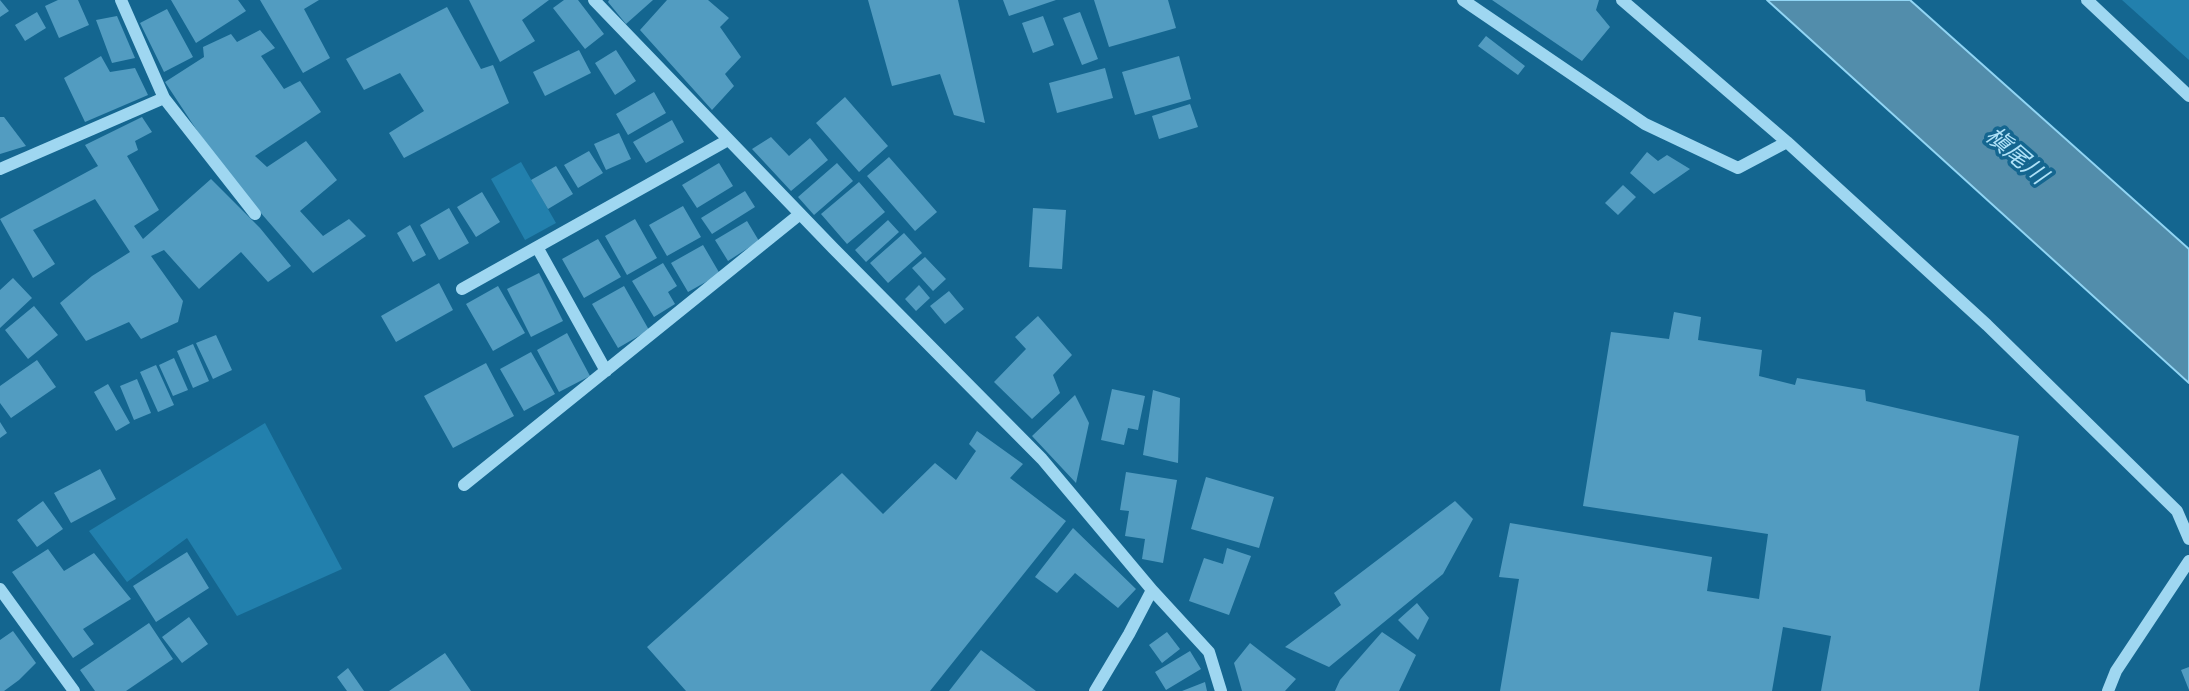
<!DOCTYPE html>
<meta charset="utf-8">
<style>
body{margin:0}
canvas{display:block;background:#146690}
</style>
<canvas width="2189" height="691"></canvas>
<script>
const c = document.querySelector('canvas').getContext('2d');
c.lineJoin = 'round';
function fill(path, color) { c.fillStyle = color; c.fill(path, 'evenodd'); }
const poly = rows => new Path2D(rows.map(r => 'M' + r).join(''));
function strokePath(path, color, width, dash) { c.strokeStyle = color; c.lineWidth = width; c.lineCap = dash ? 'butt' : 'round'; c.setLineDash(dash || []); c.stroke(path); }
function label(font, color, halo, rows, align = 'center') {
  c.font = font + ' "Nunito Sans","Noto Sans JP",sans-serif'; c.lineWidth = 7; c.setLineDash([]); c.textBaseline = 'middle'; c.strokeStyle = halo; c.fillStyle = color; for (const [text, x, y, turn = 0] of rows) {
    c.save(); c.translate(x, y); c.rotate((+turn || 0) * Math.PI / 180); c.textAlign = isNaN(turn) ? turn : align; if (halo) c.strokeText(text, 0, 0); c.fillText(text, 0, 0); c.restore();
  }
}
const green = poly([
 [2122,0,2189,0,2189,60],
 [521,162,556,223,525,240,491,179],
 [265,423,342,569,237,616,187,538,127,582,89,531]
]);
const water = poly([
 [1767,0,1910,0,2189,249,2189,383,1767,0]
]);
const building = poly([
 [0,0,9,11,0,17],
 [58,0,78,0,89,25,59,38,45,6],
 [171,0,238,0,246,11,196,43],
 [260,0,319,0,304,9,330,58,303,73],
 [469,0,549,0,522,20,535,41,500,62],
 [564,0,578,0,604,34,585,49,553,8],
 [609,0,653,0,626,24,608,2],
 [667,0,708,0,729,18,720,27,741,57,725,74,734,86,712,110,640,30],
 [868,0,958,0,985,123,954,115,940,74,892,86],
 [1003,0,1056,0,1009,16],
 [1094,0,1168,0,1176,28,1109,47],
 [1492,0,1599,0,1596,10,1610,27,1582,61],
 [447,7,481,69,493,65,509,103,404,158,389,133,424,111,400,73,364,90,346,59],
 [167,9,193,57,164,72,140,23],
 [37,12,46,28,25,41,15,25],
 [1080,12,1098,59,1082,65,1063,18],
 [117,16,135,58,112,63,96,20],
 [1043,16,1054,45,1033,53,1022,23],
 [260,30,275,48,261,56,284,89,300,81,321,112,255,156,267,167,306,141,337,180,300,211,323,236,349,219,366,236,313,273,240,189,198,132,165,82,204,57,203,47,231,34,237,42],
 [1486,36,1525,66,1518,75,1478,46],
 [579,50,591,73,545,96,533,72],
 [616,50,636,81,615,95,595,63],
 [101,56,110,72,135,68,148,95,85,122,64,78],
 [1179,56,1191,99,1135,115,1122,72],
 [1105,68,1113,98,1057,113,1049,83],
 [654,92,666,113,628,135,616,114],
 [845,97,888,146,859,172,816,123],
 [1190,104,1198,127,1159,139,1152,116],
 [0,117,4,117,26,146,0,154],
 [142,117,152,132,135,141,138,150,127,156,159,210,134,226,143,239,211,179,260,228,291,266,268,282,241,252,199,289,164,250,151,256,183,301,178,322,141,339,129,322,86,341,60,303,92,276,130,252,95,199,33,230,55,264,33,278,0,219,98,166,85,145],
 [672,120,684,142,646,163,633,142],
 [619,133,631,159,606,170,594,144],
 [771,137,789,156,810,138,828,160,791,191,752,149],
 [589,151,603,173,578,188,564,165],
 [1647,152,1658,161,1667,155,1690,169,1654,194,1630,173],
 [889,157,937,212,915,231,867,176],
 [719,163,733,186,697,208,682,185],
 [837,163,853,181,814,215,798,197],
 [556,166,573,194,548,209,531,180],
 [859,182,885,212,847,244,821,214],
 [1623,185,1636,197,1618,215,1605,203],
 [745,191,755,207,712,234,701,218],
 [482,192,500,222,476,237,457,207],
 [683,206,701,237,667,256,649,225],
 [449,208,469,243,439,260,420,225],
 [1033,208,1066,210,1062,269,1029,267],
 [635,219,657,258,627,275,605,236],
 [888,220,899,232,866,262,855,250],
 [747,221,759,241,728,261,715,240],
 [410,225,426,255,413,262,397,233],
 [904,233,922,253,888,283,870,263],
 [598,239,621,277,584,298,562,259],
 [703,245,720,274,688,292,671,263],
 [925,257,946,279,933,291,912,268],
 [663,263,677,286,668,292,675,304,654,317,632,281],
 [539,273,563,321,531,337,507,289],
 [13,278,32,298,0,328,0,290],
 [439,283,453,310,396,342,381,316],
 [919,285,930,298,916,311,905,299],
 [498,286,525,333,493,351,466,304],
 [624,286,649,330,618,348,592,304],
 [949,291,964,309,945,324,930,306],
 [34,306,58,335,28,359,5,330],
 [1674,312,1701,317,1698,340,1762,350,1759,376,1795,385,1797,378,1865,390,1866,401,2019,436,1979,691,1821,691,1831,636,1783,627,1772,691,1500,691,1519,579,1499,577,1510,523,1712,557,1707,591,1759,599,1768,534,1583,506,1611,332,1669,339],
 [1038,316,1072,355,1053,375,1060,393,1032,419,994,382,1026,349,1015,337],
 [567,333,590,376,559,392,537,350],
 [216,335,232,370,213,379,196,343],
 [193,344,209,381,193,388,177,351],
 [531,352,555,394,524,411,500,369],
 [174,358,188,390,173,396,159,365],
 [37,360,56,387,11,418,0,403,0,386],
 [486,363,514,416,453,448,424,396],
 [156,365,174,405,158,412,140,372],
 [137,379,151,413,134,420,120,386],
 [108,384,130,423,116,431,94,392],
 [1112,389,1145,396,1138,430,1128,428,1124,445,1101,440],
 [1153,390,1180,398,1178,463,1143,455],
 [1075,395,1089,423,1076,483,1032,436],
 [0,422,7,433,0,438],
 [977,431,1023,464,1010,478,1066,521,930,691,686,691,647,647,842,473,883,514,935,463,956,480,976,451,969,444],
 [100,469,116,499,71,523,54,493],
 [1126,472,1177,480,1163,563,1142,559,1145,539,1125,536,1129,511,1120,510],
 [1206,477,1274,497,1259,548,1191,529],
 [43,501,63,529,37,547,17,520],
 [1455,501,1473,519,1443,574,1329,667,1285,647,1341,605,1334,593],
 [1073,528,1136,589,1118,608,1075,573,1057,593,1035,577],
 [1227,548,1251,556,1229,615,1189,601,1204,558,1223,564],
 [48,549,64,571,94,553,131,599,83,629,94,644,73,658,12,572],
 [187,552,209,588,156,622,133,586],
 [1417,603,1429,618,1418,640,1398,620],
 [189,617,208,644,182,663,162,637],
 [149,623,173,659,126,691,95,691,80,670],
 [13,631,36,663,19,680,4,691,0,691,0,640],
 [1167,632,1180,649,1162,663,1149,645],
 [1382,632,1416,655,1399,691,1335,691,1340,680],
 [1250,643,1296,679,1285,691,1242,691,1234,663],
 [981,650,1036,691,949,691],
 [1190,651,1201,669,1166,690,1155,672],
 [445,653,471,691,389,691],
 [2189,667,2189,690,2181,670],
 [348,668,364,691,347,691,337,677],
 [1205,682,1207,691,1182,691]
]);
const minor = poly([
 [121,0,164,98,255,214],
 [594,0,833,248,1042,459,1152,590,1129,634,1095,691],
 [1463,0,1645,124,1738,168,1787,142],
 [1622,0,1787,142,1987,325,2177,511,2189,539],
 [2087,0,2189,96],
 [0,169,164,98],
 [537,247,606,371],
 [462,289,728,140],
 [464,485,800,214],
 [0,589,74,691],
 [1152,590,1209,652,1221,691],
 [2108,691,2116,671,2189,561]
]);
const waterNames = [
 ["槇尾川",2015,157,41]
];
fill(green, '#2280ad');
fill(water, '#528dab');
strokePath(water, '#91d5f4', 2);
fill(building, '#529cc1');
strokePath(minor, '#9fd7f1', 12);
label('italic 24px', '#afe2f8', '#146690', waterNames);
</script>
